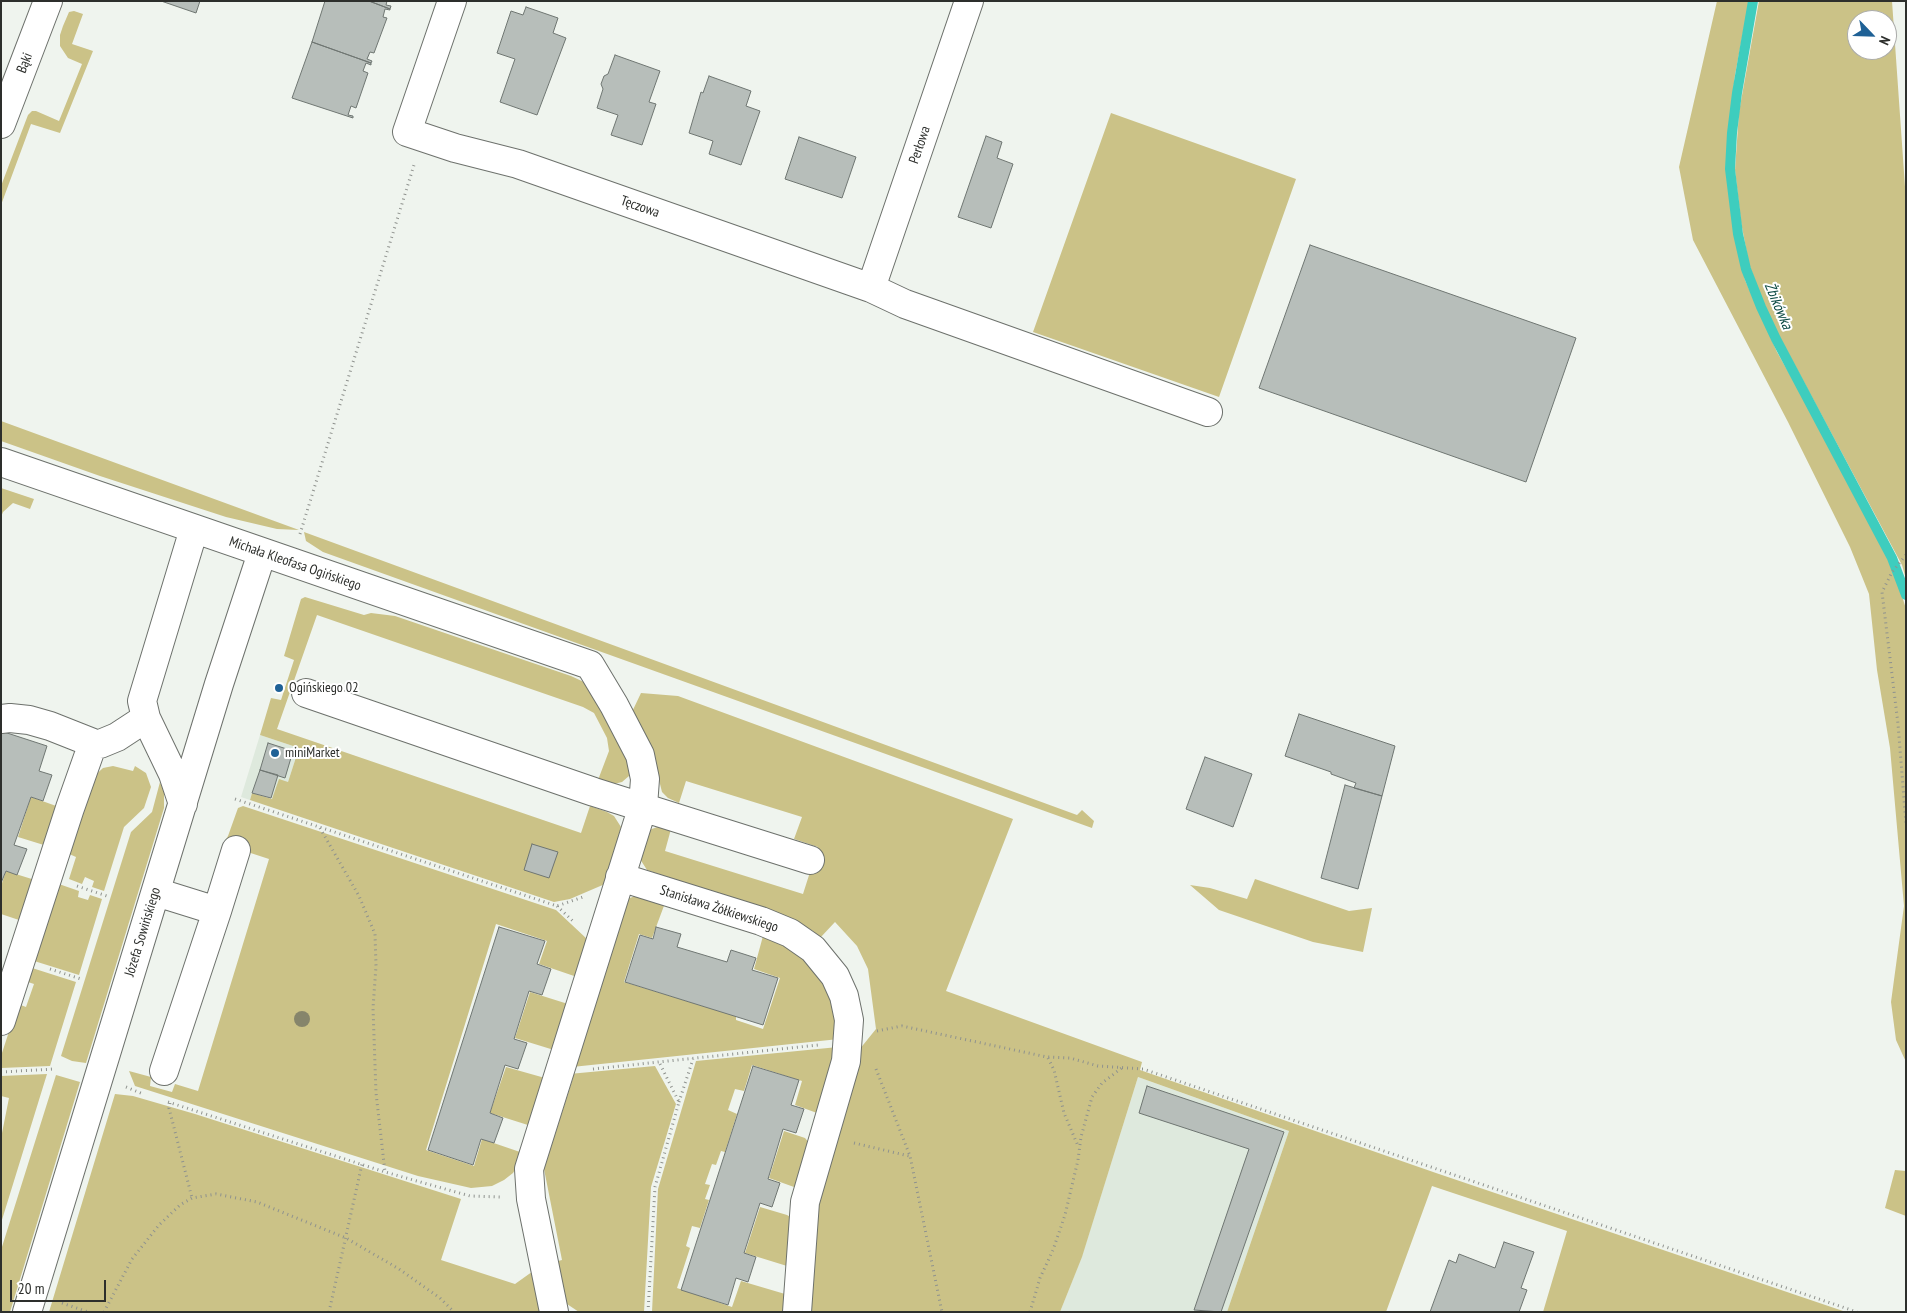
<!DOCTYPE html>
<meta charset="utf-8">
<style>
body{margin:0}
#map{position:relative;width:1907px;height:1313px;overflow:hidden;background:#eff4ee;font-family:"PT Sans Narrow",sans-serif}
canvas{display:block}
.frame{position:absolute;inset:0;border:2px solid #2d2f2c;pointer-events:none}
.north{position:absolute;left:1847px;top:10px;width:50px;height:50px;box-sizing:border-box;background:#fff;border:1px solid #abacab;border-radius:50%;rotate:114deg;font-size:14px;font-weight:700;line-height:20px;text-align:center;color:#2d2f2c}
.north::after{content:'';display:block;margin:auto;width:18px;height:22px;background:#1f6196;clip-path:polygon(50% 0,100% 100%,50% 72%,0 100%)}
.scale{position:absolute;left:10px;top:1280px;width:96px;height:22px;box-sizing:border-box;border:2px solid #2d2f2c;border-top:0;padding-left:6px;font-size:15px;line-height:18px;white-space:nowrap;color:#2d2f2c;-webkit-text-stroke:4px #fff;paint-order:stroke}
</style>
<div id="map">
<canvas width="1907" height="1313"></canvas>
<div class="frame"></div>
<div class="north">N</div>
<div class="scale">20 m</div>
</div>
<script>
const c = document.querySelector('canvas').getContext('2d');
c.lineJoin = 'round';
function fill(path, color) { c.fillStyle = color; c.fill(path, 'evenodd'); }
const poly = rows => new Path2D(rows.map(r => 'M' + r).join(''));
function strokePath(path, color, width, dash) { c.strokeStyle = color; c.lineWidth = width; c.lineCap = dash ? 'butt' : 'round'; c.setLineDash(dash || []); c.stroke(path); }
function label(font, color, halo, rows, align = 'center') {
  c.font = font + ' "PT Sans Narrow",sans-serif'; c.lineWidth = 4; c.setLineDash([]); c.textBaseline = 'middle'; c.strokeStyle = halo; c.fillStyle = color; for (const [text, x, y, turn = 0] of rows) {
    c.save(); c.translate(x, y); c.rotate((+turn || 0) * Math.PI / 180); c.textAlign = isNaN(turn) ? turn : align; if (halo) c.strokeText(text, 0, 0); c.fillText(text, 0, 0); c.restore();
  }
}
const built = poly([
 [260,735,299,748,288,782,272,799,252,793,250,800,241,797],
 [1138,1077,1289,1131,1227,1312,1060,1312,1082,1256]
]);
const green = poly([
 [1717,1,1749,1,1735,75,1728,133,1728,174,1736,234,1745,280,1777,352,1832,449,1892,563,1906,609,1906,1062,1896,1040,1891,1002,1904,906,1890,748,1877,670,1869,594,1850,547,1788,422,1693,240,1679,167],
 [1759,1,1892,1,1906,201,1906,579,1902,565,1768,315,1749,264,1741,222,1735,170,1739,112],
 [1857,20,1887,20,1887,50,1857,50],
 [74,11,83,14,72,44,93,51,60,133,31,124,1,205,1,186,28,115,32,111,36,111,59,121,82,64,68,58,60,46,60,35,63,26,69,12],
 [1111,113,1296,179,1219,397,1033,332],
 [1,421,299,530,277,529,226,517,100,476,1,441],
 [1,488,34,499,30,509,13,503,3,512,1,517],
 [304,532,1077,815,1082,810,1094,821,1092,828,323,552,306,541],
 [305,597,364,615,371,613,395,616,571,676,586,683,623,749,630,766,629,776,622,782,614,784,598,780,609,751,607,738,594,713,583,707,317,615,277,729,581,833,590,806,607,812,614,816,621,827,605,884,570,899,554,902,250,800,252,793,272,799,279,779,288,782,299,748,260,735,271,698,281,700,294,660,284,656,301,599],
 [641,693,678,696,1013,819,946,991,1142,1062,1140,1070,1436,1173,1846,1312,1543,1312,1567,1231,1432,1186,1386,1312,1227,1312,1289,1131,1138,1077,1082,1257,1060,1312,810,1312,815,1204,859,1050,876,1029,868,969,857,946,835,922,820,938,813,931,792,920,647,870,640,859,649,830,660,826,671,829,665,851,803,894,818,847,794,839,802,817,686,781,679,803,668,798,662,792,655,764,631,714],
 [113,766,133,771,135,766,146,773,151,787,144,808,124,827,104,891,92,887,94,881,85,877,82,884,69,879,76,857,67,853,90,780,103,768],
 [160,782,164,792,164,808,86,1063,72,1061,61,1056,131,832,152,812],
 [31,797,59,807,47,846,18,837],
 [243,806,556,910,587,939,577,977,539,964,547,941,496,924,426,1150,474,1166,482,1139,520,1152,522,1154,519,1163,513,1173,504,1180,492,1186,471,1188,418,1176,135,1086,129,1071,151,1077,150,1086,172,1092,175,1084,198,1091,269,859,223,844,228,836,238,808],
 [6,871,35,880,22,921,1,914,1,886],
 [1255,879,1349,911,1372,908,1363,952,1313,942,1219,910,1190,885,1210,888,1247,899],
 [56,883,79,891,78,897,88,900,90,895,102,899,79,975,31,960],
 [638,895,665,903,652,938,639,934,624,982,736,1016,736,1020,763,1029,780,978,754,969,763,936,765,933,809,960,832,998,839,1039,572,1067,627,899],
 [29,967,76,982,50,1066,1,1068,1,1056,18,1004,26,1007,34,984,25,981],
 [530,992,568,1004,554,1050,515,1038],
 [838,1047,817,1113,795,1105,802,1081,752,1065,744,1091,735,1089,728,1110,737,1114,725,1152,721,1151,716,1165,712,1164,705,1184,710,1185,705,1199,709,1200,700,1228,692,1226,686,1246,690,1248,677,1288,732,1307,741,1281,785,1294,787,1312,652,1312,658,1189,696,1061],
 [655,1066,676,1104,651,1187,644,1312,579,1312,564,1302,558,1261,562,1260,544,1169,573,1078,569,1074],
 [506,1067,545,1078,531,1126,490,1113],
 [47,1074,1,1223,1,1138,9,1098,1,1096,1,1076],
 [56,1075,80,1082,10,1312,1,1312,1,1250],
 [115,1094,133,1096,195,1114,461,1199,441,1260,515,1284,536,1269,545,1312,49,1312],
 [784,1131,805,1138,810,1144,798,1185,794,1187,769,1178],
 [1895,1170,1906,1171,1906,1216,1885,1208],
 [760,1207,787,1215,792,1218,787,1266,745,1253]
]);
const stream = poly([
 [1753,1,1737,93,1732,133,1730,169,1738,234,1746,269,1761,307,1776,339,1892,558,1906,595]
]);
const building = poly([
 [161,1,200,1,196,13,161,1],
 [325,1,369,1,390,9,390,10,385,9,383,17,387,18,374,53,370,52,367,59,372,61,371,63,312,42,325,1],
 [369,1,387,1,386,5,391,6,390,9,369,1],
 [526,7,558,18,553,33,566,38,537,115,500,102,515,59,497,53,511,11,523,15,526,7],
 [312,42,371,63,371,65,366,63,363,71,368,73,356,108,351,106,348,115,353,116,353,118,292,98,312,42],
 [615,55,660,71,649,102,656,104,642,145,611,135,618,115,597,108,603,89,601,84,604,76,608,74,615,55],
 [709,76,751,91,746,106,760,111,741,165,709,154,713,141,689,133,701,92,703,93,709,76],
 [986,136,1002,142,997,158,1013,164,991,228,958,217,986,136],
 [799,137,856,157,842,198,785,179,799,137],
 [1310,245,1576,338,1526,482,1259,388,1310,245],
 [1299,714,1395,746,1382,796,1354,788,1356,783,1331,774,1331,772,1285,756,1299,714],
 [1,731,47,746,39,771,52,775,43,801,31,797,14,845,27,849,17,875,6,871,1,883,1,731],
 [268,743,293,751,285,778,260,770,268,743],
 [1205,757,1252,774,1233,827,1186,809,1205,757],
 [260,770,278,775,271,798,252,793,260,770],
 [1345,785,1382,796,1358,889,1321,878,1345,785],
 [532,844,558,852,549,878,524,870,532,844],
 [499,927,545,941,537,964,551,969,542,995,529,991,514,1039,527,1043,518,1069,505,1065,490,1113,503,1118,494,1143,481,1139,473,1165,428,1150,499,927],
 [656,927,681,934,677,947,727,962,731,950,756,958,752,970,778,978,763,1025,625,982,640,935,653,939,656,927],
 [753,1066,799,1080,791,1105,804,1109,796,1133,783,1129,768,1179,780,1183,772,1207,760,1203,744,1253,756,1257,748,1282,736,1278,728,1305,681,1290,753,1066],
 [1147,1086,1284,1132,1221,1312,1194,1310,1249,1149,1139,1113,1147,1086],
 [1504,1242,1534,1252,1521,1288,1527,1290,1519,1312,1430,1312,1449,1260,1456,1263,1459,1254,1495,1268,1504,1242]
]);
const path = poly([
 [300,534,414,165],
 [1906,555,1892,572,1882,592,1898,724,1906,824],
 [235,799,557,906,583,897],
 [320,828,359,896,375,934,376,966,373,1008,376,1093,385,1172],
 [77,886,107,896],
 [557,906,575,923],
 [50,969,81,979],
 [877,1031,902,1026,1047,1057,1070,1058,1098,1066,1143,1069,1857,1312],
 [1048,1058,1054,1070,1064,1113,1078,1146],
 [593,1069,818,1045],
 [876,1069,910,1156,942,1312],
 [1,1072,54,1069],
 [126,1087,143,1094],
 [168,1102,385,1172,470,1196,500,1197],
 [679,1102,693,1059],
 [170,1103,169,1108,192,1198],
 [854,1143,909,1156],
 [62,1303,88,1312],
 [104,1312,132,1259,159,1225,180,1205,192,1198,216,1194,257,1202,346,1238,399,1269,440,1298,454,1312],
 [329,1312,362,1164],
 [648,1312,655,1187,679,1102,659,1062],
 [1030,1312,1040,1278,1053,1250,1065,1215,1078,1160,1081,1137,1092,1097,1102,1083,1123,1067]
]);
const minor = poly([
 [452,1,407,132,455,148,518,164,871,288,905,304,1208,412],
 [1,124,48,1],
 [871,288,969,1],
 [1,462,590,665,614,705,640,755,645,779,643,806,529,1169,531,1199,554,1312],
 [306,693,594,792,810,860],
 [1,719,10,718,29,720,50,726,93,743,100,744,117,737,146,718],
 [183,804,173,774,146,718,142,701,194,529],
 [620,877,761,921,790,933,813,949,835,976,844,996,849,1020,846,1061,805,1202,797,1312],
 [156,892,217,911,164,1071],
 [217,911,236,850],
 [1,1021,70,808,93,743],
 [27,1312,219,684,262,553]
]);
const trees = [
 [302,1019]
];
const markers = [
 [279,688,5,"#1f6196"],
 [275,753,5,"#1f6196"]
];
const streetNames = [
 ["Bąki",25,63,-69],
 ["Perłowa",920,145,-71],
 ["Tęczowa",640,207,19],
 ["Michała Kleofasa Ogińskiego",295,564,19],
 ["Stanisława Żółkiewskiego",719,909,18],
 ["Józefa Sowińskiego",143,932,-73]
];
const poiNames = [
 ["Ogińskiego 02",289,688],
 ["miniMarket",285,753]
];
const waterNames = [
 ["Żbikówka",1778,306,67]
];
fill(built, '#dee9dd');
fill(green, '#cbc287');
strokePath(stream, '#3ecdbe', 10);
fill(building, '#b7beba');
strokePath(building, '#6f7672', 1);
strokePath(minor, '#6d716c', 30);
strokePath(path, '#8f928e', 3, [1, 4]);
strokePath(minor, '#fff', 28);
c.fillStyle = '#86856b';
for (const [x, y] of trees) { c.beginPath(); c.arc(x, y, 8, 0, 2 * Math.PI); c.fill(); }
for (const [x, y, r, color] of markers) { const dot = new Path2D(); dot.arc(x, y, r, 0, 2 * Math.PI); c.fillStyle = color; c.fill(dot); strokePath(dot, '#fff', 2); }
label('14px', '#2d2f2c', '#fff', streetNames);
label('14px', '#2d2f2c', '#fff', poiNames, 'left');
label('italic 15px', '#0c4a43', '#fff', waterNames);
</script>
